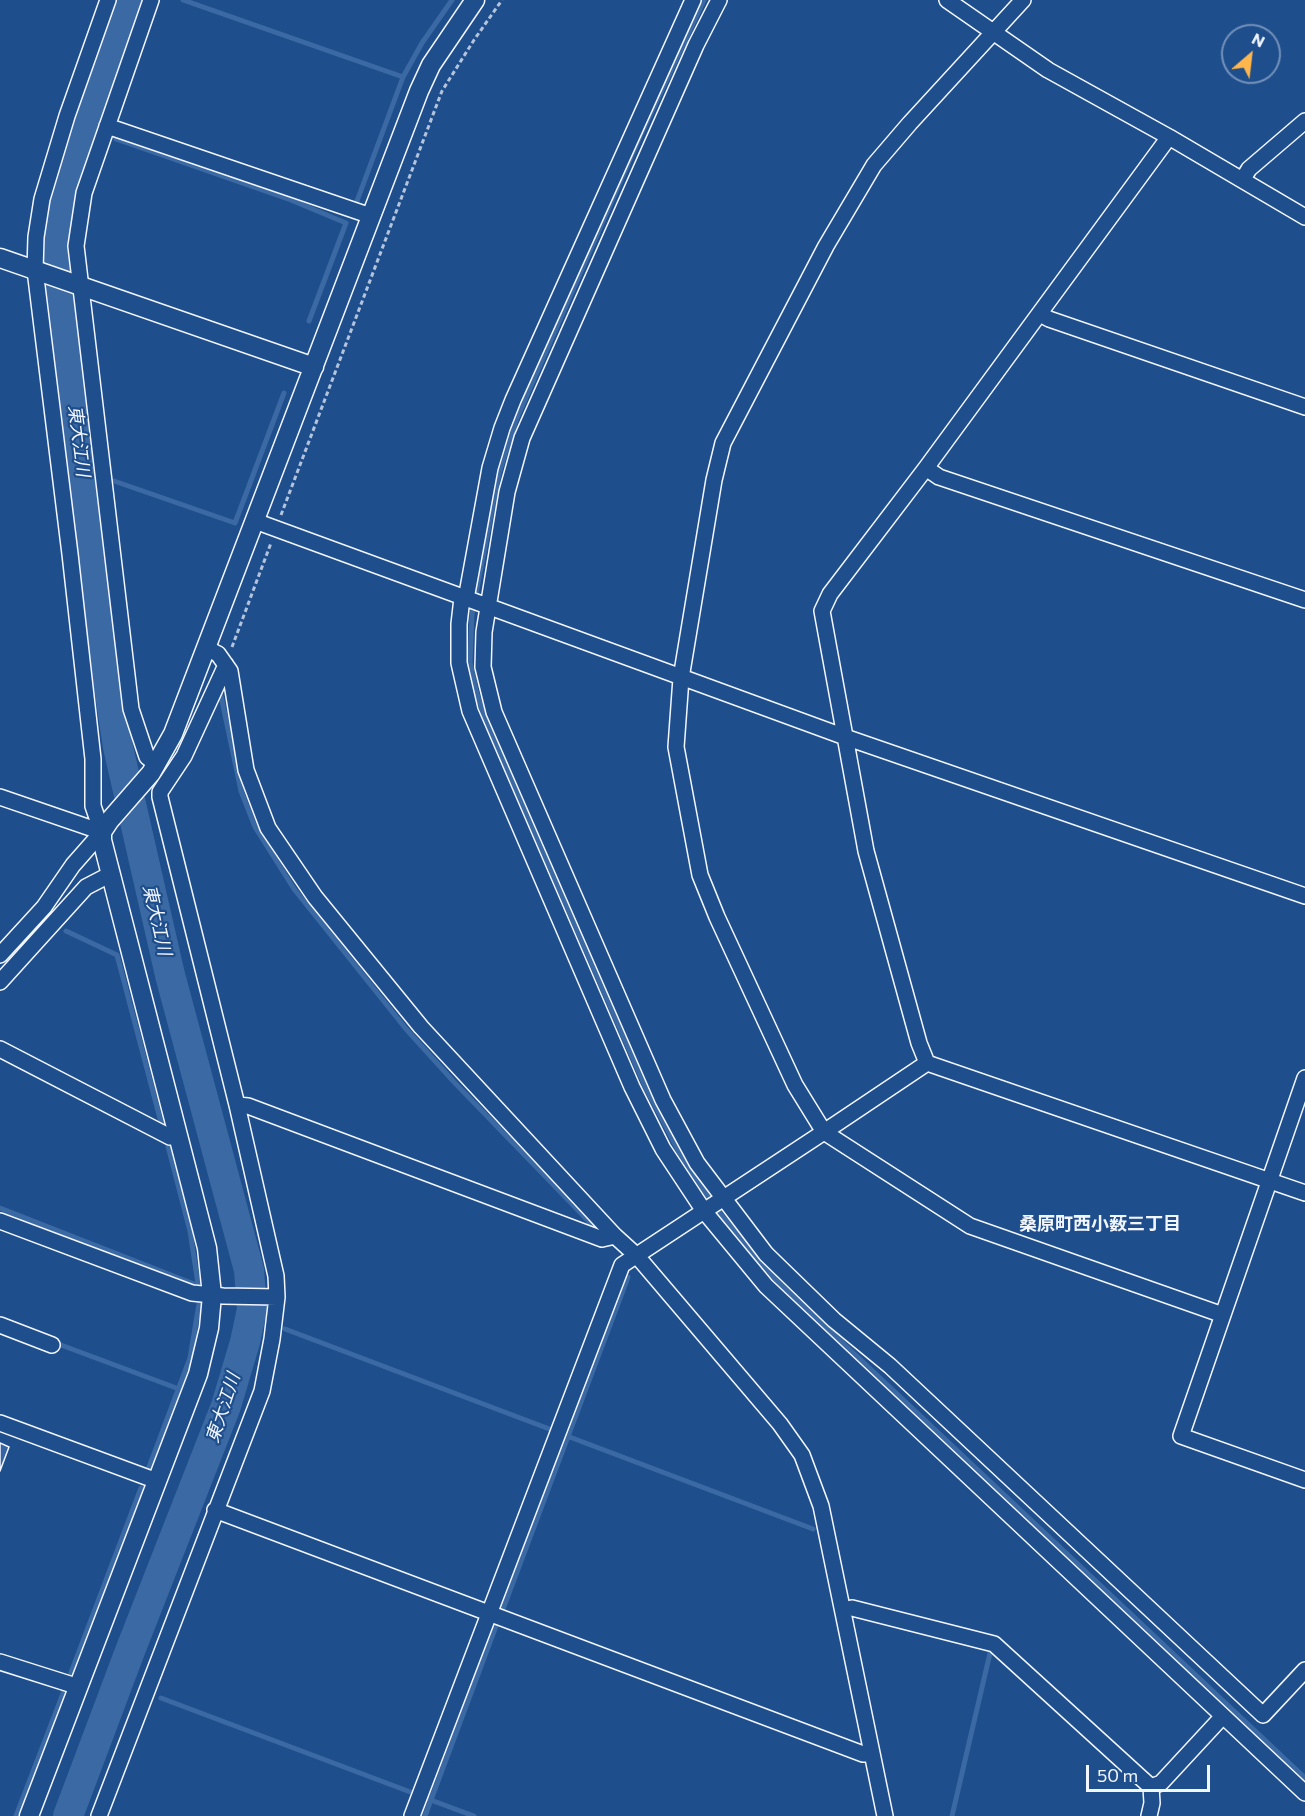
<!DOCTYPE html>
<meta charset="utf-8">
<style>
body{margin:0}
#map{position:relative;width:1305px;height:1816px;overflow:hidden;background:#1f4e8c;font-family:Commissioner,sans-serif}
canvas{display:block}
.north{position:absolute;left:1221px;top:24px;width:60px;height:60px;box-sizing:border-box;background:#1f4e8c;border:2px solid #7391ba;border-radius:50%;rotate:28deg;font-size:16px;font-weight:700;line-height:24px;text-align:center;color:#f2f6ff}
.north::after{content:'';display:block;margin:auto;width:21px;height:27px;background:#ffb74d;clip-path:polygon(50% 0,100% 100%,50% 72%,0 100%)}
.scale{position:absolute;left:1086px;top:1765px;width:124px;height:27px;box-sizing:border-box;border:3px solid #f2f6ff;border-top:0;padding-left:8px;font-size:18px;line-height:21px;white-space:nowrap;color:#f2f6ff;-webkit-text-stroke:4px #1f4e8c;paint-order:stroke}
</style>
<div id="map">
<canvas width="1305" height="1816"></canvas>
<div class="north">N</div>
<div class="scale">50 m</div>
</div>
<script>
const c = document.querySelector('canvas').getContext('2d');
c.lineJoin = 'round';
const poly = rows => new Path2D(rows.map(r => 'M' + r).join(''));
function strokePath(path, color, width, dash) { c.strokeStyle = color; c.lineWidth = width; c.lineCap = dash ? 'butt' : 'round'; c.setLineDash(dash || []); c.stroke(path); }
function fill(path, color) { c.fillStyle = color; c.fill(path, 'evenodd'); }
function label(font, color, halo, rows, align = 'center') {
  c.font = font + ' Commissioner,"Noto Sans JP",sans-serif'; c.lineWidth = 4.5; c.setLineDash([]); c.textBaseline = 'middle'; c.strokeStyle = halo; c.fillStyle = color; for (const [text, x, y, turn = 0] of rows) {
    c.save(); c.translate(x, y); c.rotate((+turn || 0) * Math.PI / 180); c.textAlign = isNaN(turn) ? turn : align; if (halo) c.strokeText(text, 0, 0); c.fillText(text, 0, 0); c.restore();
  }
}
const stream = poly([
 [183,0,403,77],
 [704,0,639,139,516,420,499,473,472,615,470,662,476,691,485,718,645,1086,679,1152,717,1210,778,1282,1305,1778],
 [116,139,291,200,346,223,309,321],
 [357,201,403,77,422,43,452,0],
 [114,481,235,523,284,393],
 [221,696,241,791,255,827,294,889,406,1029,454,1082,600,1233],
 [66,931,117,955,162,1126],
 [0,1208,194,1284,198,1284,190,1231,168,1146],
 [285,1329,552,1430],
 [61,1345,179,1389],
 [567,1436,813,1529],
 [148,1470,190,1358,199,1304],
 [503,1609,628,1277],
 [69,1678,141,1488],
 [161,1698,413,1793],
 [428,1799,474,1816],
 [16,1816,64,1691],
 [425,1816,496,1626],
 [952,1816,991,1649]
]);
const river = poly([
 [68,1816,130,1651,226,1406,245,1342,252,1309,249,1270,170,975,118,747,104,654,60,298,57,231,71,170,130,0]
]);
const building = poly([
 [0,1443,9,1447,0,1471,0,1443]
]);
const path = poly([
 [281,515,442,91,474,40,502,0],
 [232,647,271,543]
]);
const minor = poly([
 [151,0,84,193,76,246,131,709,147,757,157,765],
 [719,0,696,45,522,438,507,492,484,632,483,667,494,712,663,1100,697,1163,766,1254,834,1320,890,1366,1263,1715,1305,1670],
 [947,0,1048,70,1169,137,1305,217],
 [107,126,371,216],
 [1169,137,926,468,830,594,822,611,866,851,919,1043,927,1063,1305,1193],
 [1243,179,1249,169,1305,121],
 [1040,314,1049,319,1305,407],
 [926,468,939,477,1305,600],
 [255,521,845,737,1305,896],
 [462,598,459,624,459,663,470,711,632,1087,663,1149,704,1211,766,1286,1305,1793],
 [466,599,490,468,502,428,513,400,693,0],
 [206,648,218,654,230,671,246,770,268,828,315,897,421,1027,615,1236,637,1256,780,1424,802,1455,821,1506,885,1816],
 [0,797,102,832],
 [102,832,93,806,93,759,70,554,35,270,36,237,42,199,67,116,108,0],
 [0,955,44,907,73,865,102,832],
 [0,982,86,887,111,874],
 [0,1049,170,1137,179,1136],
 [927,1063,824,1132,795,1085,717,917,700,875,676,747,681,678,714,480,723,443,826,246,874,165,910,123,1023,0],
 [1305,1078,1181,1436,1305,1480],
 [237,1105,248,1106,602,1239,615,1236],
 [0,1221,192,1293,223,1296,277,1297,276,1276,237,1105,160,797,160,792,184,756,226,665],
 [0,1325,52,1345],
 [0,1423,157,1481],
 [215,1510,863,1754,872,1754],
 [843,1610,852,1608,994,1644,1151,1787,1161,1783,1223,1716],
 [0,1662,79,1687],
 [99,1816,262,1391,272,1339,277,1297],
 [412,1816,622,1265,824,1132,970,1226,1223,1315],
 [1149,1816,1152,1803,1151,1787]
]);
const tertiary = poly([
 [0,258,314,367],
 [29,1816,198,1374,209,1328,212,1295,207,1248,102,840,102,832,110,820,151,773,173,734,419,91,431,65,475,0]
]);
const waterNames = [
 ["東大江川",79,441,83],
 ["東大江川",157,920,77],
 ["東大江川",223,1408,-72]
];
const neighbourhoodNames = [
 ["桑原町西小薮三丁目",1100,1224]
];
strokePath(stream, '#3b69a3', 5);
strokePath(river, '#3b69a3', 30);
fill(building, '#3563a3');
strokePath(building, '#f2f6ff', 1.5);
strokePath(minor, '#f2f6ff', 18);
strokePath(tertiary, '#f2f6ff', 21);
strokePath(path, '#b3c4dc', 3, [4.5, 3]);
strokePath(minor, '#1f4e8c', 15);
strokePath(tertiary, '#1f4e8c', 18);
label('italic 18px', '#f2f6ff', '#1f4e8c', waterNames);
label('bold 18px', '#f2f6ff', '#1f4e8c', neighbourhoodNames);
</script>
